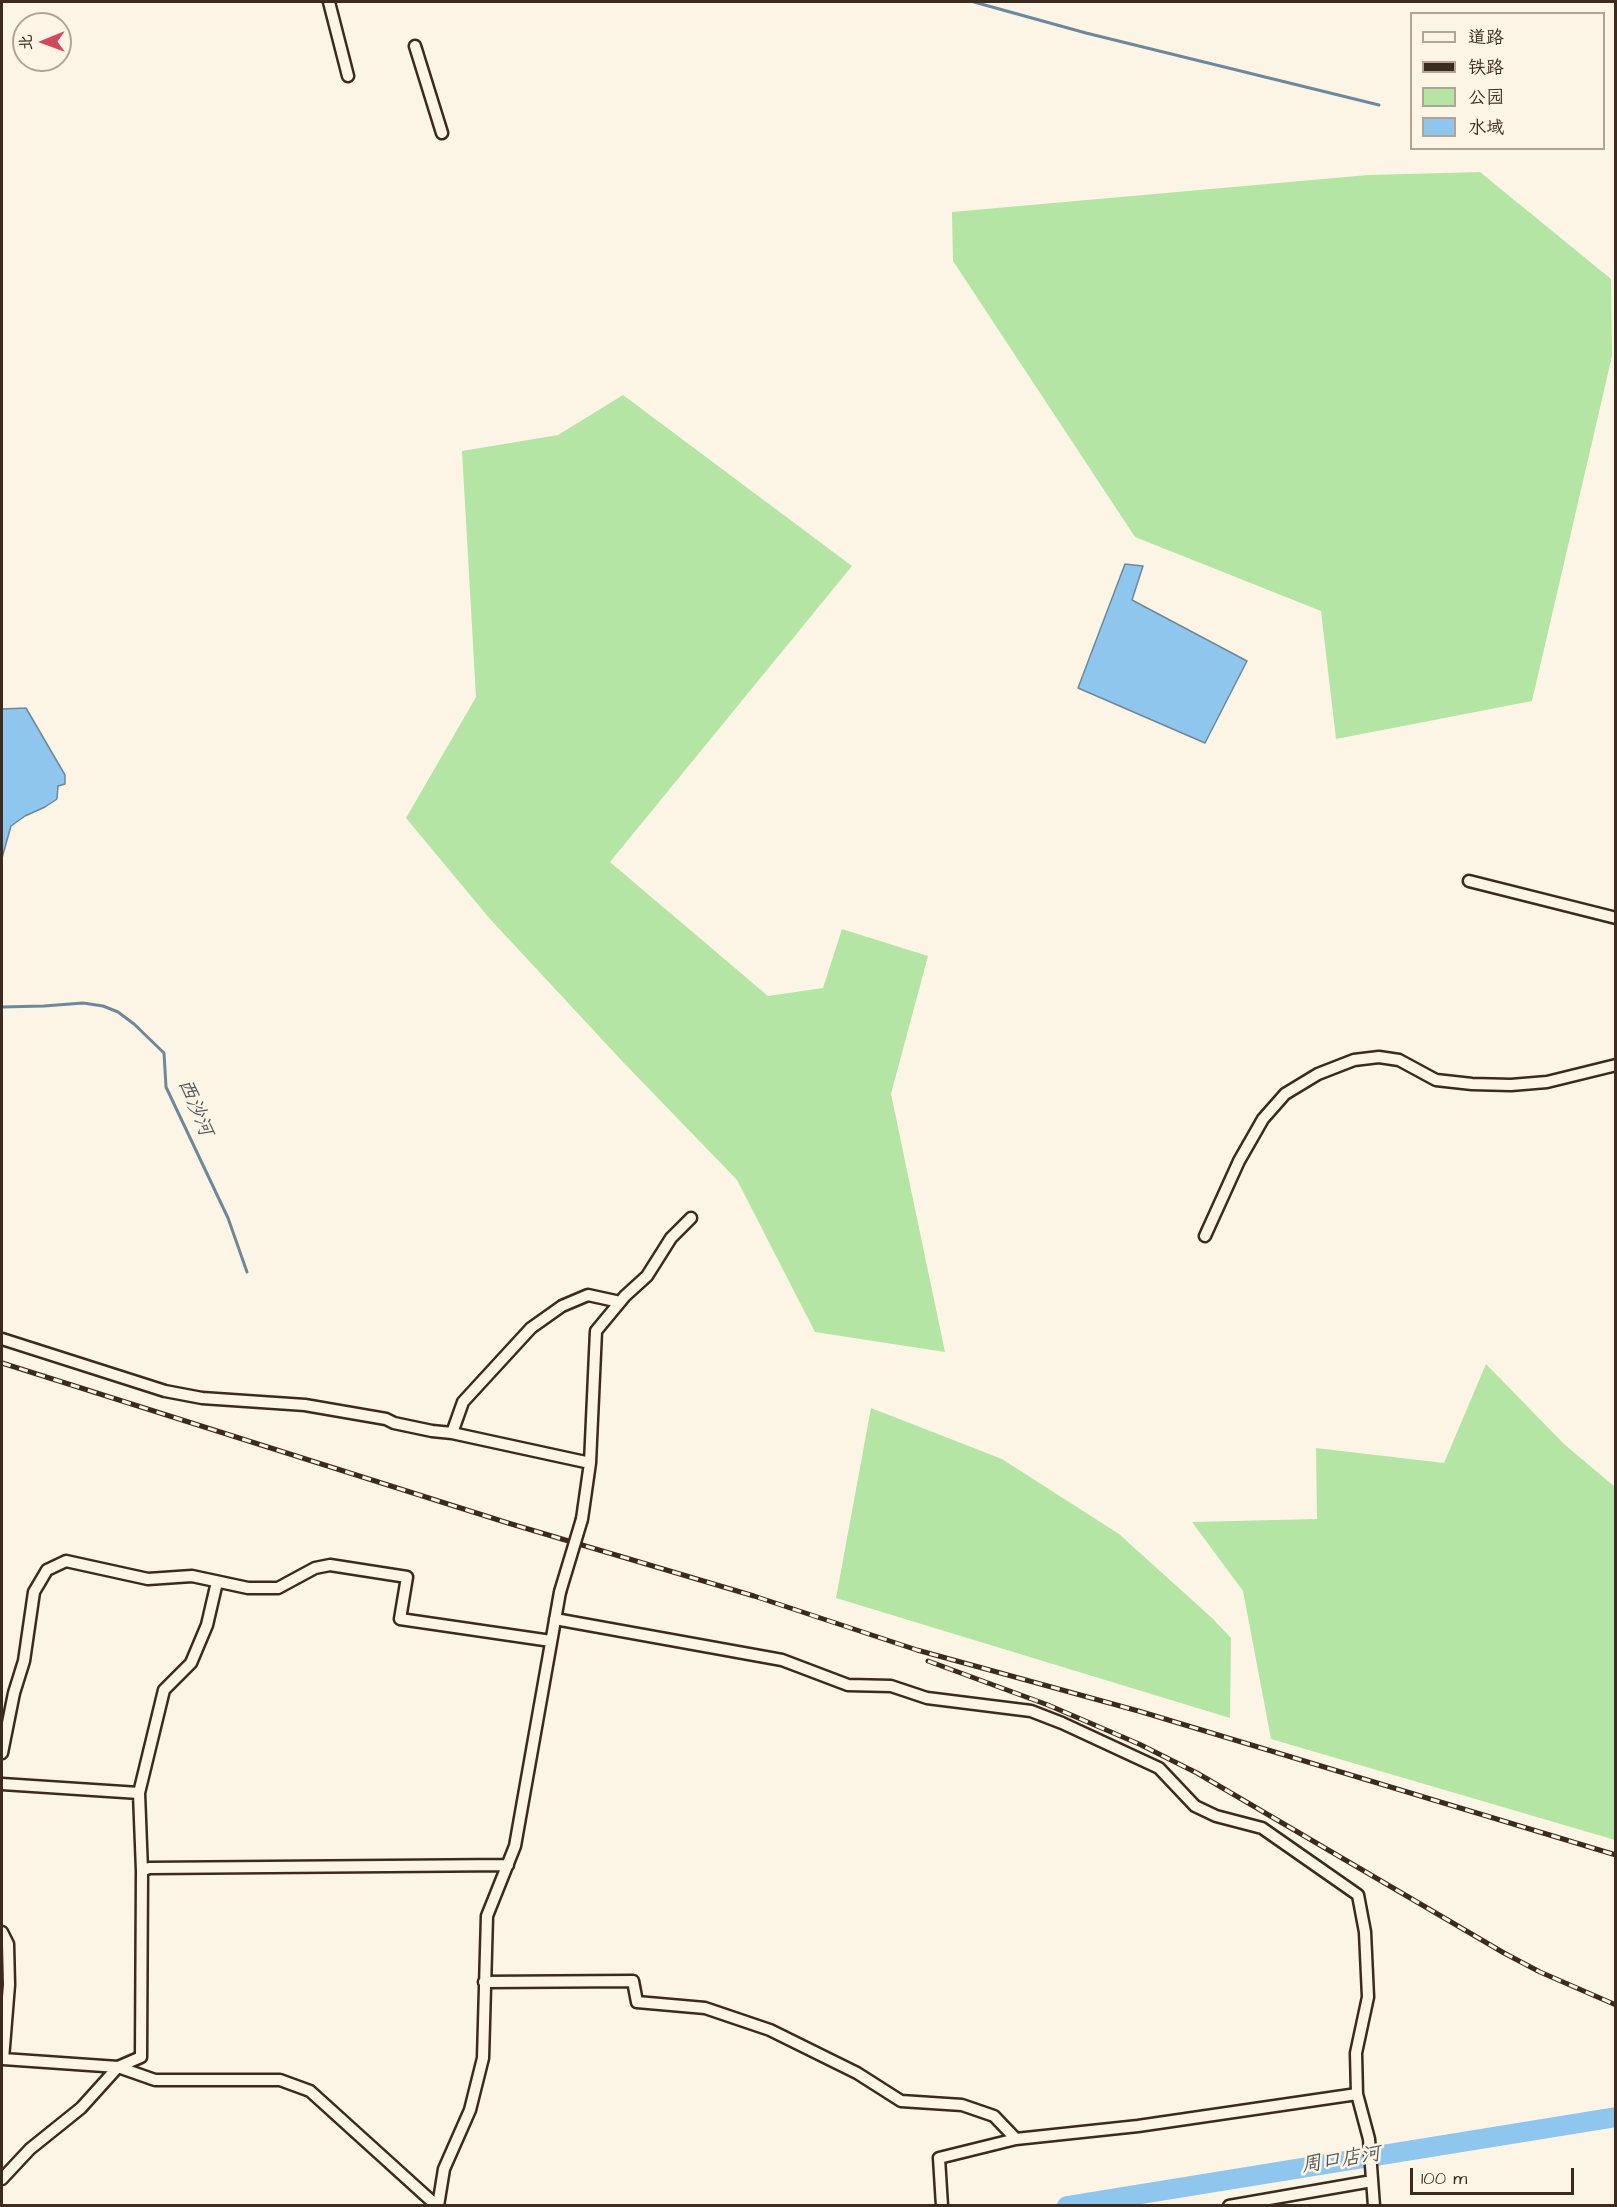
<!DOCTYPE html>
<meta charset="utf-8">
<style>
body{margin:0}
#map{position:relative;width:1617px;height:2207px;overflow:hidden;background:#fcf5e5;font-family:"Architects Daughter","LXGW WenKai TC",sans-serif}
canvas{display:block}
.frame{position:absolute;inset:0;border:3px solid #3b2a1e;pointer-events:none}
.legend{position:absolute;left:1410px;top:12px;width:195px;height:138px;box-sizing:border-box;background:#fcf5e5;border:2px solid #afa495;margin:0;padding:8px 10px;list-style:none;font-size:18px;color:#3b2a1e}
.legend li{display:flex;align-items:center;gap:12px;height:30px}
.legend b{width:30px;border:2px solid #afa495}
.north{position:absolute;left:12px;top:12px;width:60px;height:60px;box-sizing:border-box;background:#fcf5e5;border:2px solid #afa495;border-radius:50%;rotate:269deg;font-size:16px;font-weight:700;line-height:24px;text-align:center;color:#3b2a1e}
.north::after{content:'';display:block;margin:auto;width:21px;height:27px;background:#d1495b;clip-path:polygon(50% 0,100% 100%,50% 72%,0 100%)}
.scale{position:absolute;left:1410px;top:2168px;width:164px;height:27px;box-sizing:border-box;border:3px solid #3b2a1e;border-top:0;padding-left:8px;font-size:18px;line-height:21px;white-space:nowrap;color:#3b2a1e;-webkit-text-stroke:4px #fcf5e5;paint-order:stroke}
</style>
<div id="map">
<canvas width="1617" height="2207"></canvas>
<div class="frame"></div>
<ul class="legend">
<li><b style="height:8px;background:#fcf5e5"></b>道路</li>
<li><b style="height:8px;background:#3b2a1e"></b>铁路</li>
<li><b style="height:16px;background:#b5e5a4"></b>公园</li>
<li><b style="height:16px;background:#8fc6ed"></b>水域</li>
</ul>
<div class="north">北</div>
<div class="scale">100 m</div>
</div>
<script>
const c = document.querySelector('canvas').getContext('2d');
c.lineJoin = 'round';
function fill(path, color) { c.fillStyle = color; c.fill(path, 'evenodd'); }
const poly = rows => new Path2D(rows.map(r => 'M' + r).join(''));
function strokePath(path, color, width, dash) { c.strokeStyle = color; c.lineWidth = width; c.lineCap = dash ? 'butt' : 'round'; c.setLineDash(dash || []); c.stroke(path); }
function label(font, color, halo, rows, align = 'center') {
  c.font = font + ' "Architects Daughter","LXGW WenKai TC",sans-serif'; c.lineWidth = 5; c.setLineDash([]); c.textBaseline = 'middle'; c.strokeStyle = halo; c.fillStyle = color; for (const [text, x, y, turn = 0] of rows) {
    c.save(); c.translate(x, y); c.rotate((+turn || 0) * Math.PI / 180); c.textAlign = isNaN(turn) ? turn : align; if (halo) c.strokeText(text, 0, 0); c.fillText(text, 0, 0); c.restore();
  }
}
const green = poly([
 [1480,172,1611,279,1612,356,1532,701,1336,739,1321,611,1135,537,953,261,952,212,1368,175],
 [623,395,852,566,610,862,768,996,823,988,842,929,928,956,891,1094,945,1352,815,1332,737,1180,623,1062,490,919,406,818,476,697,462,451,558,435],
 [1486,1364,1564,1444,1615,1487,1615,1840,1271,1739,1243,1591,1192,1522,1317,1519,1316,1448,1444,1463],
 [871,1408,1002,1459,1119,1534,1212,1618,1231,1638,1230,1718,836,1598]
]);
const water = poly([
 [1125,564,1143,566,1132,600,1247,661,1205,743,1078,688,1125,564],
 [26,708,65,775,65,784,58,786,57,799,45,807,25,816,11,826,2,858,2,709,26,708]
]);
const stream = poly([
 [974,2,1086,33,1379,105],
 [2,1007,44,1006,83,1003,103,1006,118,1012,134,1024,164,1053,166,1087,228,1218,247,1272]
]);
const river = poly([
 [1067,2206,1616,2117]
]);
const minor = poly([
 [329,2,348,76],
 [415,46,442,133],
 [1469,881,1616,918],
 [1205,1236,1239,1161,1263,1119,1285,1094,1318,1074,1354,1060,1379,1057,1399,1060,1436,1080,1472,1084,1511,1085,1547,1082,1616,1065],
 [2,1339,165,1391,202,1398,305,1405,386,1419,394,1423,432,1431,452,1433,590,1463],
 [452,1433,463,1402,531,1328,562,1306,588,1295,620,1302],
 [582,1519,590,1463,596,1331,625,1296,647,1276,671,1238,691,1218],
 [555,1619,782,1660,848,1685,891,1686,927,1698,1031,1711,1062,1723,1159,1768,1195,1806,1216,1816,1262,1828,1358,1895,1365,1932,1368,1997,1356,2053,1357,2094],
 [2,1753,14,1693,24,1661,34,1592,47,1570,66,1561,148,1579,192,1576,248,1588,278,1588,315,1568,330,1565,407,1577,400,1619,551,1641],
 [2,1784,139,1793],
 [142,1871,149,1868,508,1865],
 [2,1932,8,1944,9,1985,3,2059,118,2067,155,2080,280,2080,310,2091,437,2206],
 [484,1982,633,1981,637,2002,705,2008,770,2030,857,2073,901,2101,962,2105,994,2116,1016,2139],
 [2,2179,30,2149,81,2108,118,2067,141,2057,142,1871,139,1793,164,1690,191,1663,207,1625,217,1582],
 [438,2206,444,2169,470,2110,483,2058,487,1916,515,1846,560,1592],
 [942,2206,939,2158,1016,2139,1138,2126,1357,2094,1369,2139,1374,2206],
 [1229,2206,1372,2181]
]);
const rail = poly([
 [2,1363,508,1523,754,1596,917,1650,1142,1712,1616,1855],
 [928,1661,1048,1705,1139,1744,1197,1773,1504,1953,1540,1972,1616,2005]
]);
const minorBridge = poly([
 [560,1592,582,1519]
]);
const waterNames = [
 ["西沙河",194,1108,67],
 ["周口店河",1341,2161,-9]
];
fill(green, '#b5e5a4');
fill(water, '#8fc6ed');
strokePath(water, '#6d889a', 1.5);
strokePath(stream, '#6d889a', 3);
strokePath(river, '#8fc6ed', 20);
strokePath(minor, '#3b2a1e', 15);
strokePath(minor, '#fcf5e5', 10);
strokePath(rail, '#3b2a1e', 5);
strokePath(rail, '#fcf5e5', 3, [9]);
strokePath(minorBridge, '#3b2a1e', 15, []);
strokePath(minorBridge, '#fcf5e5', 10);
label('italic 20px', '#54595c', '#fcf5e5', waterNames);
</script>
